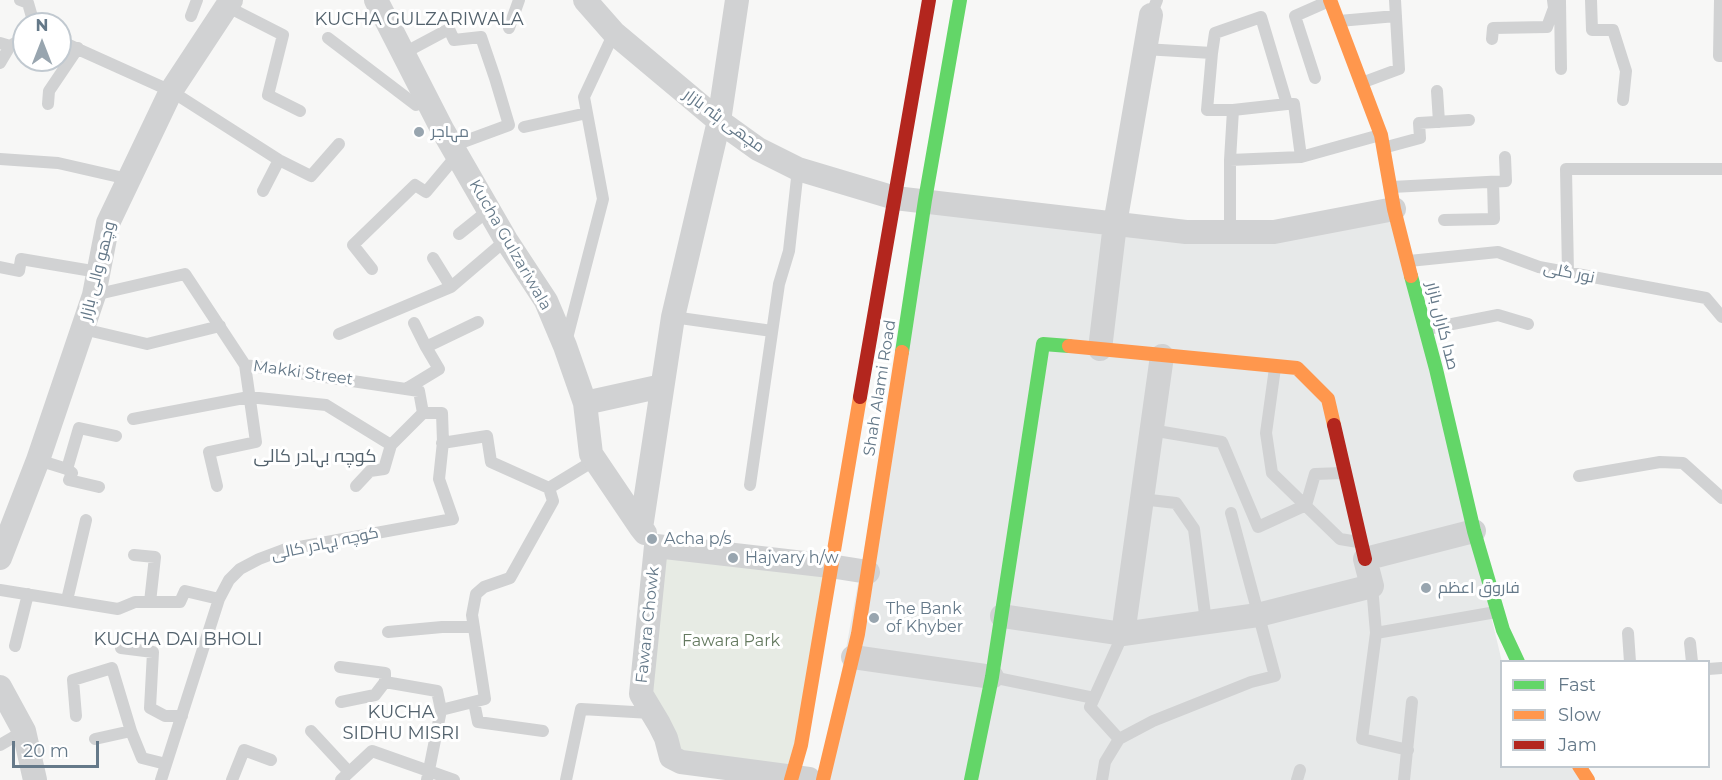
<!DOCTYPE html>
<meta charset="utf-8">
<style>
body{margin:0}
#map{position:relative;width:1722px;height:780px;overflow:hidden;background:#f7f7f6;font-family:Montserrat,sans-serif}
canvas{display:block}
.legend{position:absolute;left:1500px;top:660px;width:210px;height:108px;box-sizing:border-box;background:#fff;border:2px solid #c1c9d0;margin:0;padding:8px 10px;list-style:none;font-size:18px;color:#657989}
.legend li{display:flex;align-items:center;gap:12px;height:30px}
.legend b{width:30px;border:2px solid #c1c9d0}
.north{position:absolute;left:12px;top:12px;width:60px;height:60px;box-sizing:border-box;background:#fff;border:2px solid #c1c9d0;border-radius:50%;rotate:0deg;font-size:16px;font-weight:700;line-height:24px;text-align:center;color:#657989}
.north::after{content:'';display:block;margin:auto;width:21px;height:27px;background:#98a5af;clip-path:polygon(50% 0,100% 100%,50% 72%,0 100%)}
.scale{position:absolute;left:12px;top:741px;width:87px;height:27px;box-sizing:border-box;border:3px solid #657989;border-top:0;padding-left:8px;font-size:18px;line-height:21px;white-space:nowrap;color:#657989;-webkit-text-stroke:4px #fff;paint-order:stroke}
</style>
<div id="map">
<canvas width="1722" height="780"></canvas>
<ul class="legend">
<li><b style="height:8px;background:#63d668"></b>Fast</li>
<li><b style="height:8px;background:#ff974d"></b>Slow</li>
<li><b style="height:8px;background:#b3261e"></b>Jam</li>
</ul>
<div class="north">N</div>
<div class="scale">20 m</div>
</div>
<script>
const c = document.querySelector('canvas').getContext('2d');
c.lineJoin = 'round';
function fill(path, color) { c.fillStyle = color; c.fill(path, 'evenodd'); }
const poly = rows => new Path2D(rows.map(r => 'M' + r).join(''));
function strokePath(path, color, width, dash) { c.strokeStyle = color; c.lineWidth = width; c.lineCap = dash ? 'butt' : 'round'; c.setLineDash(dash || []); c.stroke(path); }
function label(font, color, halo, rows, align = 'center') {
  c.font = font + ' Montserrat,Cairo,sans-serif'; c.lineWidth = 6; c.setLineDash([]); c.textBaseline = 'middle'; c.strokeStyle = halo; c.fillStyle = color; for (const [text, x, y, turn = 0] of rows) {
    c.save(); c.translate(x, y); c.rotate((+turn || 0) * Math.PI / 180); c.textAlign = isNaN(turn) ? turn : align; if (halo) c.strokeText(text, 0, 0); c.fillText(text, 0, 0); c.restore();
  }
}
const built = poly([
 [929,195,1186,232,1394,209,1502,662,1502,766,1579,767,1588,780,822,780]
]);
const green = poly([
 [656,546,830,566,792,777,681,762,651,713]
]);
const lane = poly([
 [20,0,28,3,34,24],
 [1591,0,1592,30,1613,30,1626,71,1623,100],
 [1720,0,1719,56,1722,56],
 [1560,1,1561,69],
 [228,7,283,35,268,95,300,111],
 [1151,15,1157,0],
 [191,16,197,0],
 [1339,21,1396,16],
 [509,28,519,0],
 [328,38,416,105,427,99],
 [1492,39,1493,28,1547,27,1554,8,1553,0],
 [60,41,171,91,279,160,311,176,339,144],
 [0,43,10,46,24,38],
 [1144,49,1212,53,1215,33,1261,17,1287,104,1294,104,1301,157],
 [404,53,449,29,454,40,481,37,495,78,509,125,452,146],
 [1212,53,1207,110,1233,110,1287,104],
 [0,63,10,46],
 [1315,78,1295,16,1329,1],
 [1364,82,1399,69,1395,0],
 [1437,91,1439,122],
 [48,104,49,91,78,48],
 [524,127,587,113],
 [1383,148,1420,138,1419,123,1469,120],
 [0,159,58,163,128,179],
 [1230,160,1301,157,1380,135],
 [1392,187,1506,181,1505,157],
 [263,191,279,160],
 [1444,220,1494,219,1493,182],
 [1230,233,1230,160,1233,110],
 [459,234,489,210],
 [433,258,451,287],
 [1409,261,1498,252,1539,267,1706,298,1722,317],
 [0,267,19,271,21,259,98,272],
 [372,269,353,245,415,185,426,192,457,155],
 [1568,273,1566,169,1722,169],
 [94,295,185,274,245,365,419,391,423,413,442,413,443,442,439,479,453,519,283,550,259,559,240,569,229,580,219,599,161,780],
 [673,317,772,331],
 [414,323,426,347],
 [83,329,147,344,220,326],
 [1427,329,1498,315,1528,324],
 [339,334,451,287,506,240],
 [566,342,603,199,584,97,614,33],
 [1275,368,1266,433,1272,473,1340,539,1358,542],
 [406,389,439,369,426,347,478,322],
 [133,419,249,397,326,405,391,445],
 [1151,430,1222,442,1258,527,1306,505,1315,474,1343,473],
 [442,443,487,436,491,462,549,488,595,460],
 [38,460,67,469,79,428,116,436],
 [67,469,72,473,69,480,99,487],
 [1579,476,1660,462,1683,463,1722,498],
 [750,485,779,284,789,251,798,169],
 [217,486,209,452,256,442,245,365],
 [356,486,370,471,384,469,391,445,423,413],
 [1141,499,1176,503,1194,529,1206,622],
 [134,555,155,557,150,602],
 [1372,586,1376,633,1362,739,1408,750],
 [0,590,118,609,135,602,180,602,185,591,219,599],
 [67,600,86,520],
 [388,632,442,627,474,627],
 [1376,633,1496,612],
 [1628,633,1630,662],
 [1690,643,1692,662],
 [15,646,28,594],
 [121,648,153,652,150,708,165,716,182,716],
 [340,667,385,673,385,682,437,691,441,710],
 [1708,669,1722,668],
 [992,677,1094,698],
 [341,702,375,695,385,682],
 [474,702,478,722,543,731],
 [76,716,73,680,112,668,131,731,142,758,166,764],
 [311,731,349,772],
 [95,739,131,731],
 [1119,739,1090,707,1123,634],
 [0,745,24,731],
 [232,780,244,750,271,760],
 [341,780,372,751,454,780],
 [427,780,441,710,485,699,472,615,476,594,484,587,510,578,553,501,549,488],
 [566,780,581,709,651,713],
 [1102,780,1105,762,1119,739,1153,721,1251,682,1275,676,1231,513],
 [1297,780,1300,770],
 [1404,780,1412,702]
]);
const street = poly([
 [376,0,442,129,506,240,546,301,565,346,585,403,591,454,641,528],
 [585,0,614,33,719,121,758,149,798,169,895,198,1186,232,1274,232,1394,209],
 [1100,349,1115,224,1151,15],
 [585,403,662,386],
 [645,533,641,528,673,317,719,121,737,0],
 [0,558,38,460,94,295,108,223,171,91,231,0],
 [1002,616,1123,634,1258,615,1372,586,1365,559,1474,531],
 [1123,634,1162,356],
 [853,657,992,677],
 [0,687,24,731,35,780],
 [809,779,681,762,671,757,666,738,659,724,641,694,656,546,830,566,868,572]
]);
const fast = poly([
 [1411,276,1436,369,1474,531,1503,630,1518,662],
 [902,352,925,200,960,0],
 [971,780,992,677,1043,344,1069,346]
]);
const slow = poly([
 [1330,0,1381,135,1394,209,1411,276],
 [1069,346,1297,368,1328,399,1334,425],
 [1579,766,1588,780],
 [791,780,801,745,860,397],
 [823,780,858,634,902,352]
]);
const jam = poly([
 [860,397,929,0],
 [1334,425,1365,559]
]);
const markers = [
 [419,132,6,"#98a5af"],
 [652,539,6,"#98a5af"],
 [733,558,6,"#98a5af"],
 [1426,588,6,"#98a5af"],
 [874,618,6,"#98a5af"]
];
const streetNames = [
 ["مچھی ہٹہ بازار",724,121,36],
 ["Kucha Gulzariwala",510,245,60],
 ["وچھو والی بازار",98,271,-76],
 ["نور گلی",1569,273,12],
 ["صدا کاراں بازار",1442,326,76],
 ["Makki Street",303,373,8],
 ["Shah Alami Road",880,388,-81],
 ["کوچہ بہادر کالی",325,544,-12],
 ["Fawara Chowk",648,625,-84]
];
const poiNames = [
 ["مہاجر",431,132],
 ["Acha p/s",664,539],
 ["Hajvary h/w",745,558],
 ["فاروق اعظم",1438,588],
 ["The Bank",886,609],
 ["of Khyber",886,627]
];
const parkNames = [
 ["Fawara Park",731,641]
];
const neighbourhoodNames = [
 ["KUCHA GULZARIWALA",419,20],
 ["کوچہ بہادر کالی",315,457],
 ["KUCHA DAI BHOLI",178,640],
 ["KUCHA",401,713],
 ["SIDHU MISRI",401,734]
];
fill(built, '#e7e9e9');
fill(green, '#e7ebe4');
strokePath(lane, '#d1d2d3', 12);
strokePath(street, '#d1d2d3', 24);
strokePath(fast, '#63d668', 14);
strokePath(slow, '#ff974d', 14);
strokePath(jam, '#b3261e', 14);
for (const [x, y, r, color] of markers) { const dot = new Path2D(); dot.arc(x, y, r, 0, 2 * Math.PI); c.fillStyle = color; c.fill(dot); strokePath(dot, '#fff', 2); }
label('16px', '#657989', '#fff', streetNames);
label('16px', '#657989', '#fff', poiNames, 'left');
label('16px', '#657a60', '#fff', parkNames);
label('18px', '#53626d', '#fff', neighbourhoodNames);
</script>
